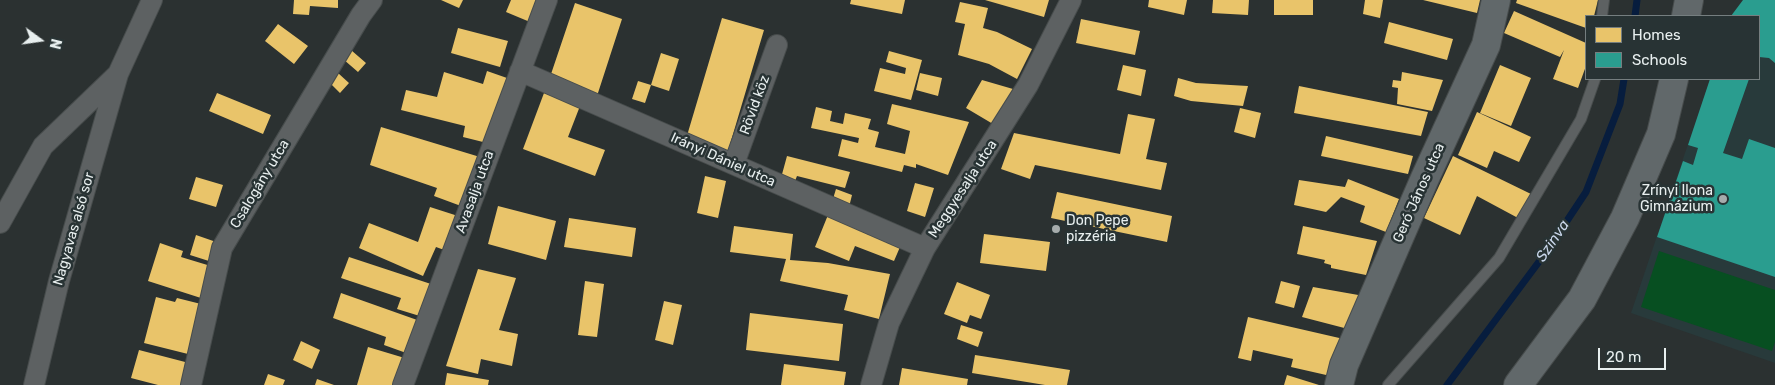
<!DOCTYPE html>
<meta charset="utf-8">
<style>
body{margin:0}
#map{position:relative;width:1775px;height:385px;overflow:hidden;background:#2b3131;font-family:Rubik,sans-serif}
canvas{display:block}
.legend{position:absolute;left:1585px;top:15px;width:175px;height:65px;box-sizing:border-box;background:#283334;border:1px solid #757e7f;margin:0;padding:6px 9px;list-style:none;font-size:15px;color:#e8efef}
.legend li{display:flex;align-items:center;gap:10px;height:25px}
.legend b{width:25px;border:1px solid #757e7f}
.north{position:absolute;left:15px;top:15px;width:50px;height:50px;-webkit-text-stroke:4px #283334;paint-order:stroke;rotate:104deg;font-size:14px;font-weight:700;line-height:20px;text-align:center;color:#e8efef}
.north::after{content:'';display:block;margin:auto;width:18px;height:22px;background:#e8efef;clip-path:polygon(50% 0,100% 100%,50% 72%,0 100%)}
.scale{position:absolute;left:1598px;top:348px;width:68px;height:22px;box-sizing:border-box;border:2px solid #e8efef;border-top:0;padding-left:6px;font-size:15px;line-height:18px;white-space:nowrap;color:#e8efef;-webkit-text-stroke:4px #283334;paint-order:stroke}
</style>
<div id="map">
<canvas width="1775" height="385"></canvas>
<ul class="legend">
<li><b style="height:14px;background:#e9c46a"></b>Homes</li>
<li><b style="height:14px;background:#2a9d8f"></b>Schools</li>
</ul>
<div class="north">N</div>
<div class="scale">20 m</div>
</div>
<script>
const c = document.querySelector('canvas').getContext('2d');
c.lineJoin = 'round';
function fill(path, color) { c.fillStyle = color; c.fill(path, 'evenodd'); }
const poly = rows => new Path2D(rows.map(r => 'M' + r).join(''));
function strokePath(path, color, width, dash) { c.strokeStyle = color; c.lineWidth = width; c.lineCap = dash ? 'butt' : 'round'; c.setLineDash(dash || []); c.stroke(path); }
function label(font, color, halo, rows, align = 'center') {
  c.font = font + ' Rubik,sans-serif'; c.lineWidth = 5; c.setLineDash([]); c.textBaseline = 'middle'; c.strokeStyle = halo; c.fillStyle = color; for (const [text, x, y, turn = 0] of rows) {
    c.save(); c.translate(x, y); c.rotate((+turn || 0) * Math.PI / 180); c.textAlign = isNaN(turn) ? turn : align; if (halo) c.strokeText(text, 0, 0); c.fillText(text, 0, 0); c.restore();
  }
}
const built = poly([
 [1743,0,1775,0,1775,363,1631,313,1710,79,1759,79,1759,16,1731,16]
]);
const green = poly([
 [1659,251,1775,290,1775,342,1772,351,1641,307]
]);
const homes = poly([
 [294,0,338,0,338,8,310,6,309,15,293,14],
 [441,0,463,0,459,8],
 [511,0,539,0,530,22,506,12],
 [851,0,905,0,902,14,850,4],
 [985,0,1049,0,1044,17],
 [1149,0,1187,0,1184,15,1148,7],
 [1213,0,1249,0,1248,15,1212,13],
 [1274,0,1313,0,1313,15,1274,15],
 [1365,0,1383,0,1380,18,1363,14],
 [1423,0,1480,0,1477,13],
 [1517,0,1598,0,1594,16,1586,16,1586,28,1516,3],
 [960,2,988,8,983,28,997,32,1032,49,1017,79,989,64,958,55,965,24,955,22],
 [575,3,622,19,597,96,549,80],
 [1514,11,1586,43,1586,66,1578,88,1553,79,1564,50,1560,57,1504,33],
 [722,18,764,30,728,151,686,139],
 [1081,19,1140,31,1135,55,1076,43],
 [1389,22,1453,39,1447,60,1384,43],
 [278,24,308,46,294,64,265,41],
 [458,28,508,41,500,67,451,53],
 [351,50,366,63,358,72,343,59],
 [889,51,922,60,911,100,874,91,880,68,905,74,906,68,886,62],
 [661,53,679,59,669,91,651,85,645,103,632,99,638,81,651,85],
 [1123,65,1146,70,1141,96,1117,90],
 [1500,65,1531,78,1511,126,1480,113],
 [487,71,507,78,487,143,463,137,465,126,401,110,406,90,437,97,444,72,483,84],
 [1402,72,1443,80,1432,111,1397,104,1398,88,1392,87,1393,80,1401,81],
 [338,73,349,83,340,93,329,82],
 [920,73,942,78,938,96,916,90],
 [1178,78,1196,83,1248,86,1243,106,1191,101,1174,96],
 [982,80,1013,89,993,124,966,108],
 [1299,86,1428,112,1421,136,1294,113],
 [217,93,271,115,263,134,209,111],
 [544,93,580,106,568,137,605,150,595,176,523,149],
 [892,104,969,122,948,175,916,164,916,168,904,165,902,172,838,156,842,139,858,143,859,138,811,128,816,107,832,111,830,121,843,124,845,113,871,119,868,129,879,132,875,147,905,154,910,131,887,124],
 [1240,108,1261,113,1255,138,1234,132],
 [1477,112,1531,137,1519,162,1494,151,1487,168,1458,155],
 [1128,114,1155,119,1146,159,1167,163,1161,190,1035,165,1030,179,1001,169,1014,133,1120,154],
 [381,127,480,157,461,206,434,196,437,188,370,165],
 [1326,136,1413,156,1408,174,1321,156],
 [787,156,850,172,845,188,797,176,795,181,781,178],
 [1453,156,1531,194,1518,218,1477,196,1460,235,1424,218],
 [705,176,726,181,718,218,697,213],
 [196,177,223,185,216,207,189,199],
 [1348,179,1399,199,1386,232,1360,222,1365,206,1341,197,1326,212,1294,205,1299,180,1345,187],
 [915,183,934,188,925,217,907,211],
 [836,189,852,195,849,207,832,202],
 [1057,192,1172,216,1167,242,1051,218],
 [498,206,556,221,546,260,488,244],
 [430,207,458,216,447,251,436,247,423,276,359,248,369,223,418,242],
 [830,210,903,240,894,261,855,246,849,261,815,247],
 [569,218,636,228,632,257,564,247],
 [734,226,793,234,790,260,828,263,890,274,879,319,844,310,848,295,780,281,786,259,730,252],
 [1303,226,1377,241,1366,275,1331,268,1331,265,1324,263,1325,260,1297,254],
 [984,234,1050,242,1046,271,980,263],
 [196,235,219,243,212,262,190,255],
 [160,243,183,251,181,257,214,267,204,299,148,281],
 [349,257,434,285,423,317,397,309,401,298,341,278],
 [478,269,516,278,499,330,518,334,512,366,481,359,478,374,446,366],
 [585,281,604,284,597,337,578,335],
 [1281,281,1300,286,1294,308,1275,303],
 [957,282,990,295,981,319,970,315,967,323,944,314],
 [1313,287,1364,296,1352,330,1302,317],
 [341,293,420,321,409,354,384,345,386,337,333,318],
 [156,297,175,302,177,298,205,305,192,355,144,343],
 [664,301,682,305,673,345,655,340],
 [750,313,843,324,839,361,746,350],
 [1248,317,1348,340,1335,377,1291,367,1293,359,1253,350,1251,361,1238,358],
 [961,325,983,332,978,347,957,339],
 [301,341,320,350,312,369,293,360],
 [368,347,408,359,400,385,357,385],
 [139,350,189,363,183,385,158,385,131,378],
 [975,355,1070,370,1067,385,1045,385,972,373],
 [784,364,846,372,844,385,781,385],
 [902,368,968,379,967,385,899,385],
 [447,373,489,380,488,385,445,385],
 [268,374,285,380,283,385,264,385],
 [1287,375,1319,385,1284,385],
 [317,379,334,385,315,385]
]);
const schools = poly([
 [1743,0,1775,0,1775,63,1769,58,1759,57,1759,16,1731,16],
 [1710,79,1749,79,1723,153,1742,159,1749,139,1775,148,1775,277,1657,237,1683,161,1693,165,1698,148,1688,145]
]);
const stream = poly([
 [1635,16,1637,0],
 [1447,385,1547,251,1586,192,1620,104,1624,79]
]);
const lane = poly([
 [1602,16,1604,0],
 [1388,385,1499,258,1581,119,1595,79]
]);
const street = poly([
 [520,71,925,248],
 [734,164,777,45],
 [0,223,43,146,118,74,152,0],
 [34,385,59,281,118,74],
 [191,385,222,248,361,15,372,0],
 [403,385,547,0],
 [871,385,889,323,925,248,1028,85,1071,0]
]);
const secondary = poly([
 [1686,16,1689,0],
 [1339,385,1344,365,1425,178,1486,45,1496,0],
 [1518,385,1582,299,1625,218,1661,134,1674,79]
]);
const markers = [
 [1723,199,5,"#a6acac"],
 [1056,229,5,"#a6acac"]
];
const streetNames = [
 ["Rövid köz",755,105,-70],
 ["Irányi Dániel utca",723,160,24],
 ["Csalogány utca",260,184,-59],
 ["Meggyesalja utca",963,189,-57],
 ["Avasalja utca",475,192,-70],
 ["Geró János utca",1419,193,-66],
 ["Nagyavas alsó sor",74,229,-74]
];
const poiNames = [
 ["Zrínyi Ilona",1713,191],
 ["Gimnázium",1713,207],
 ["Don Pepe",1066,221,"left"],
 ["pizzéria",1066,237,"left"]
];
const waterNames = [
 ["Szinva",1553,241,-56]
];
fill(built, '#283a3b');
fill(green, '#074f21');
fill(homes, '#e9c46a');
fill(schools, '#2a9d8f');
strokePath(stream, '#071d3e', 7);
strokePath(lane, '#474c4c', 12);
strokePath(street, '#474c4c', 22);
strokePath(secondary, '#474c4c', 30);
strokePath(lane, '#5d6162', 10);
strokePath(street, '#5d6162', 20);
strokePath(secondary, '#61686a', 28);
for (const [x, y, r, color] of markers) { const dot = new Path2D(); dot.arc(x, y, r, 0, 2 * Math.PI); c.fillStyle = color; c.fill(dot); strokePath(dot, '#283334', 2); }
label('14px', '#e8efef', '#283334', streetNames);
label('14px', '#e8efef', '#283334', poiNames, 'right');
label('italic 15px', '#c9d6ea', '#283334', waterNames);
</script>
